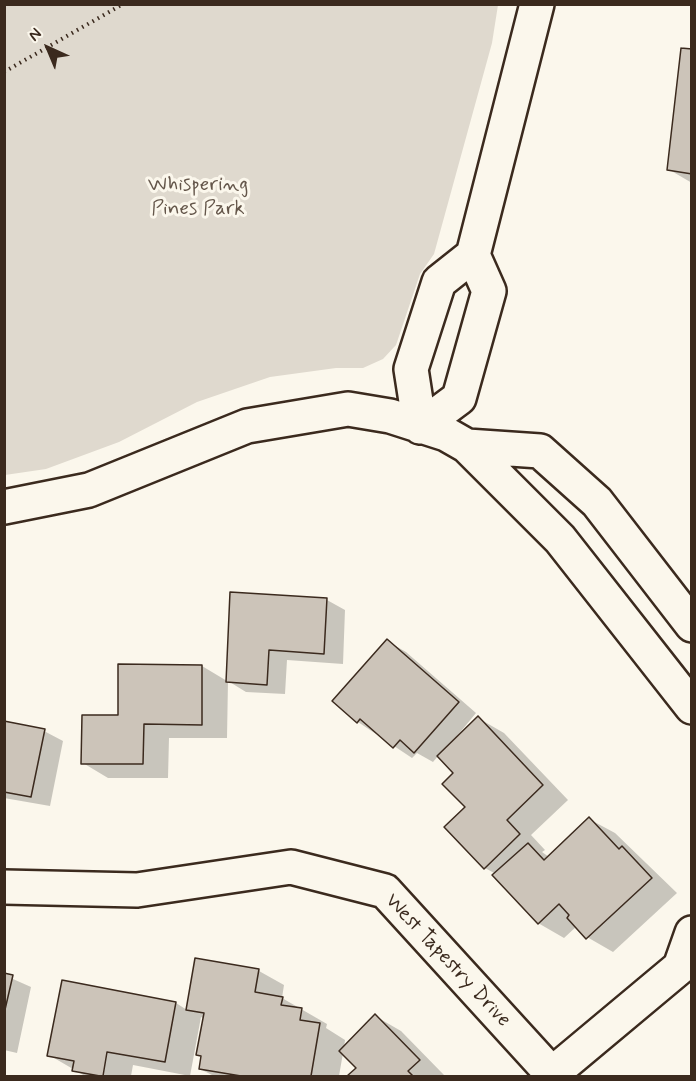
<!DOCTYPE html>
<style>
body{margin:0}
#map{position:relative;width:696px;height:1081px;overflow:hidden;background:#fbf7ec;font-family:Mynerve,sans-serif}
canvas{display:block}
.frame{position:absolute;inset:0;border:6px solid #3b2a1e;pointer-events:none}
.north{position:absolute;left:18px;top:18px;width:60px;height:60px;-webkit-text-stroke:4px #fbf7ec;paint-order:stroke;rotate:316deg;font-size:16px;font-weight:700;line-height:24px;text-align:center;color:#3b2a1e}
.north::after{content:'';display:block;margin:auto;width:21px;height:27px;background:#3b2a1e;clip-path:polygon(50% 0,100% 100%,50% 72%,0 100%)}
</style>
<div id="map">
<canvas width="696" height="1081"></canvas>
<div class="frame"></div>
<div class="north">N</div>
</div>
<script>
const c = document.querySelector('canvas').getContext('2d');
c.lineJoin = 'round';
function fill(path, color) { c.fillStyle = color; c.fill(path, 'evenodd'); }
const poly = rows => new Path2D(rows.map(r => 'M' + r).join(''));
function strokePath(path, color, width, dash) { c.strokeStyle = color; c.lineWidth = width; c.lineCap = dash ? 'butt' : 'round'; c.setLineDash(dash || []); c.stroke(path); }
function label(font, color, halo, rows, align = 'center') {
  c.font = font + ' Mynerve,sans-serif'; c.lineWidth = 6; c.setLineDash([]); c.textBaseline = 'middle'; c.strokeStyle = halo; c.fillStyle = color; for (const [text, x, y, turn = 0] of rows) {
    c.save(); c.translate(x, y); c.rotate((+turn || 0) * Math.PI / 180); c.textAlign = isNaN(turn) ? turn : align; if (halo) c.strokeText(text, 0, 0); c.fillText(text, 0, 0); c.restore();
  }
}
const green = poly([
 [4,5,498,5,492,43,434,254,420,274,396,345,383,359,363,368,336,368,270,377,197,402,119,442,46,469,5,475]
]);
const shadow = poly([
 [692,51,692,183,668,169],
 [327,600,345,610,343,664,287,660,285,694,246,692,228,681,227,738,169,738,168,778,108,778,83,763,119,717,119,666,202,666,227,681],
 [387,641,406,652,476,713,457,736,458,737,478,718,504,733,568,800,531,835,545,850,542,852,549,857,589,819,615,833,677,893,613,952,587,937,577,926,564,938,538,923,496,874,485,868,456,773,439,755,433,762,417,753,412,758,358,722,334,701],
 [4,723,44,731,63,741,50,806,4,798],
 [259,971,284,985,282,998,327,1024,326,1028,345,1040,344,1048,375,1016,401,1031,444,1075,349,1076,358,1068,343,1053,339,1076,214,1076,200,1069,203,1057,198,1054,205,1019,201,1017,190,1076,133,1065,131,1076,85,1076,49,1055,63,981,176,1003,187,1010],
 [4,975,31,987,17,1053,4,1050]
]);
const building = poly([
 [681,48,692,49,692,174,667,170,681,48],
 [230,592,327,598,324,654,269,650,267,685,226,682,230,592],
 [387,639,459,702,414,753,400,740,393,748,360,719,357,723,332,701,387,639],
 [118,664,202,665,202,725,144,724,143,764,81,764,82,715,118,715,118,664],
 [478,716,543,785,507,820,520,834,484,869,444,827,465,807,442,784,453,773,437,756,478,716],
 [4,721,45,729,31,797,4,792,4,721],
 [589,817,619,849,622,846,652,878,586,939,567,918,569,915,559,904,538,924,492,875,528,843,544,860,589,817],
 [195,958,259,969,255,992,283,997,281,1005,302,1008,300,1020,320,1023,311,1076,241,1076,199,1069,201,1056,196,1055,204,1013,186,1010,195,958],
 [4,973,13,975,4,1014,4,973],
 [62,980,176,1002,165,1062,107,1052,103,1076,100,1076,72,1071,74,1061,47,1056,62,980],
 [375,1014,420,1060,408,1071,413,1076,347,1076,356,1068,339,1051,375,1014]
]);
const path = poly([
 [4,72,123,4]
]);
const street = poly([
 [473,255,489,291,459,398,420,427,411,369,439,282,473,255],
 [473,255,537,4],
 [467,446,540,451,597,502,692,625],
 [4,507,89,490,247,426,348,409,390,416,446,434,467,446,560,539,692,707],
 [4,887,137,890,291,867,385,891,552,1074],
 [680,967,692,933],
 [554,1076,552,1074,680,967]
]);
const parkNames = [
 ["Whispering",198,186],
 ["Pines Park",198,210]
];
const streetNames = [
 ["West Tapestry Drive",447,961,47]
];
fill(green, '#dfd9ce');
fill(shadow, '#0003');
fill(building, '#ccc4b9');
strokePath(building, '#3b2a1e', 1.5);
strokePath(street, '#3b2a1e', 38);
strokePath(path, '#3b2a1e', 4, [1.5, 4.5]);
strokePath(street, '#fbf7ec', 33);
label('21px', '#64564a', '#fbf7ec', parkNames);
label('21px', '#3b2a1e', '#fbf7ec', streetNames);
</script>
